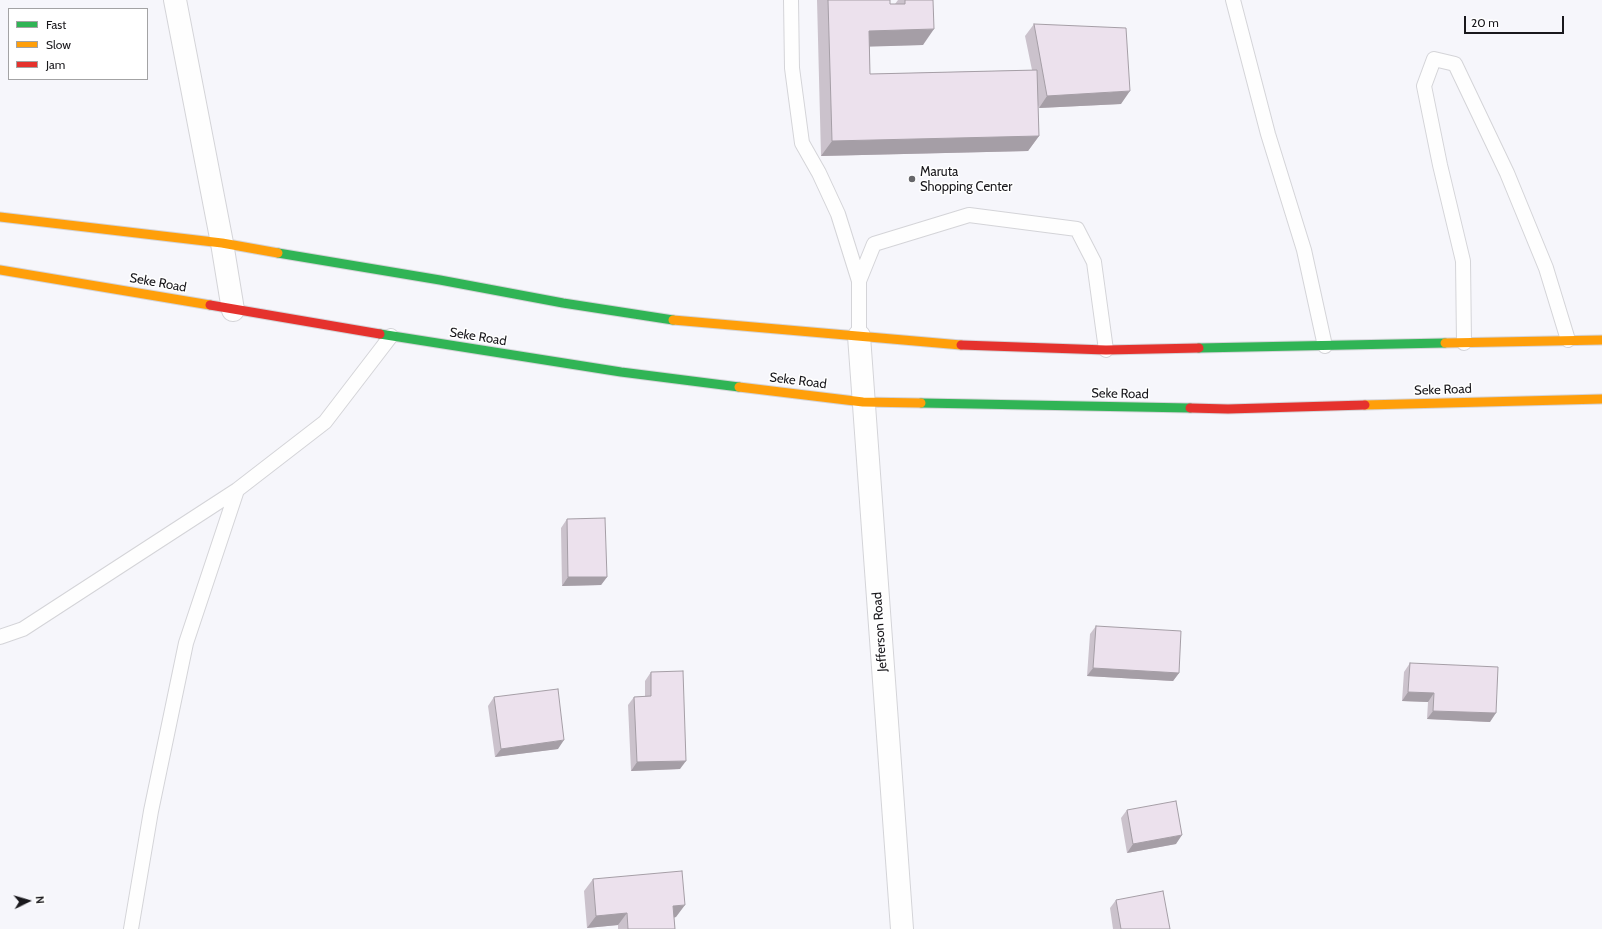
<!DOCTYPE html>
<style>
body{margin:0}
#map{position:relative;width:1602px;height:929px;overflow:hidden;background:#f6f6fb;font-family:Cabin,sans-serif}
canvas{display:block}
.legend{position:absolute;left:8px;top:8px;width:140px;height:72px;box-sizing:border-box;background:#fff;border:1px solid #a3a3a4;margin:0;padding:5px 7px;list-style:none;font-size:12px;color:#19181c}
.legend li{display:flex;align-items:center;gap:8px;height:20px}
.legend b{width:20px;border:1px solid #a3a3a4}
.north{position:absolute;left:8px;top:881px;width:40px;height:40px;-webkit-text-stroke:3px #fff;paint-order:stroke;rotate:85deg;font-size:11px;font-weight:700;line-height:16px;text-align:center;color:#19181c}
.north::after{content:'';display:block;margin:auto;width:14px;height:18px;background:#19181c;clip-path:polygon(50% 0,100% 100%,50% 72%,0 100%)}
.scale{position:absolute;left:1464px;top:16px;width:100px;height:18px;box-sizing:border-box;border:2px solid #19181c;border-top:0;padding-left:5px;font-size:12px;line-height:14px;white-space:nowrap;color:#19181c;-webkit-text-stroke:3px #fff;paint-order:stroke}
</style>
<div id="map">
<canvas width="1602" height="929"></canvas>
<ul class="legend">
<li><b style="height:5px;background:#30b455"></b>Fast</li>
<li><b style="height:5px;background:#ff9f0a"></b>Slow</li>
<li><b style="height:5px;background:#e5322d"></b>Jam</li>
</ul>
<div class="north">N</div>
<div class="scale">20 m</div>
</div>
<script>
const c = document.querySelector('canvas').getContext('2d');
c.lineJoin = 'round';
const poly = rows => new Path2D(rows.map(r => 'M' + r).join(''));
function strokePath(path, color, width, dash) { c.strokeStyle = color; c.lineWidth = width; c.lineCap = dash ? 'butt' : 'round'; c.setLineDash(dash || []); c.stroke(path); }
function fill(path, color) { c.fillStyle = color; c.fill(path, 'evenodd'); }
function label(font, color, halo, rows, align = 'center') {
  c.font = font + ' Cabin,sans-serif'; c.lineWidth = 3; c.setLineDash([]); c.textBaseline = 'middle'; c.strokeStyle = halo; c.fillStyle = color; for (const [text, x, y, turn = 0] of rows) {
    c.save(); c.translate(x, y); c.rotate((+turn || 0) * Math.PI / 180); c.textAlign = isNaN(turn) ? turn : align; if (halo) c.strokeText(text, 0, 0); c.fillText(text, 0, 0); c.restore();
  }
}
const lane = poly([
 [791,0,792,68,802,143,819,173,838,214,859,281],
 [1233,0,1268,134,1304,250,1325,346],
 [859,336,859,281,874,244,969,215,1077,229,1094,262,1106,350],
 [1464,343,1463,261,1440,165,1424,86,1434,59,1455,64,1507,173,1546,268,1568,340],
 [0,637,23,629,237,490,325,422,391,336],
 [131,929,151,811,186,643,237,490]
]);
const street = poly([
 [175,0,222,243,233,310],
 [859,336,902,929]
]);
const fast = poly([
 [278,253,440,280,563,303,673,320],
 [380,334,621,372,739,387],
 [1199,348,1445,343],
 [921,403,1190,408]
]);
const slow = poly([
 [0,217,222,243,278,253],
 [0,270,210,305],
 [673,320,961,345],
 [1445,343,1602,340],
 [739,387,863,402,921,403],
 [1365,405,1602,399]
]);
const jam = poly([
 [210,305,380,334],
 [961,345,1106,350,1199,348],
 [1190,408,1228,409,1365,405]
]);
const wall = poly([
 [817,0,890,0,890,4,895,4,898,0,933,0,923,45,870,46,870,74,1032,70,1025,36,1034,24,1121,104,1039,108,1038,105,1039,136,1028,151,821,156],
 [567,519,607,577,601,585,562,586,561,528],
 [1096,626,1179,673,1173,681,1087,676,1090,634],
 [1410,663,1490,722,1427,719,1428,702,1402,701,1404,672],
 [651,672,680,769,631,771,628,705,634,697,645,696,645,681],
 [494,697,558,749,495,757,488,706],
 [1127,810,1176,844,1127,853,1121,818],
 [593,879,676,917,674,918,675,929,618,929,618,925,587,928,584,891],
 [1116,900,1170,929,1113,929,1110,908]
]);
const shadedWall = poly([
 [934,29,923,45,858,47,869,31],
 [1130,91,1121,104,1039,108,1047,96],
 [1039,136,1028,151,821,156,832,141],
 [568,577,607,577,601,585,562,586],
 [1093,668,1179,673,1173,681,1087,676],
 [1408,692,1434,693,1428,702,1402,701],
 [1433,711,1496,713,1490,722,1427,719],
 [564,740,558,749,495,757,501,749],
 [686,761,680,769,631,771,637,762],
 [1182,835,1176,844,1127,853,1133,844],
 [685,905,676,917,664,918,673,906],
 [627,913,618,925,587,928,596,916]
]);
const building = poly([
 [828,0,890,0,890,4,905,4,905,0,933,0,934,29,869,31,870,74,1037,70,1039,136,832,141,828,0],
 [1034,24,1126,28,1130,91,1047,96,1034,24],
 [605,518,607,577,568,577,567,519,605,518],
 [1096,626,1181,631,1179,673,1093,668,1096,626],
 [1410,663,1498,667,1496,713,1433,711,1434,693,1408,692,1410,663],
 [683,671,686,761,637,762,634,697,651,696,651,672,683,671],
 [558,689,564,740,501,749,494,697,558,689],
 [1176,801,1182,835,1133,844,1127,810,1176,801],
 [682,871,685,905,673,906,675,929,628,929,627,913,596,916,593,879,682,871],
 [1163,891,1170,929,1121,929,1116,900,1163,891]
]);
const markers = [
 [912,179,4,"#66666a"]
];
const poiNames = [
 ["Maruta",920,172],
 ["Shopping Center",920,187]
];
const streetNames = [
 ["Seke Road",158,283,10],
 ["Seke Road",478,337,9],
 ["Seke Road",798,381,7],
 ["Seke Road",1443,390,-2],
 ["Seke Road",1120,394,1],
 ["Jefferson Road",880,632,-94]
];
strokePath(lane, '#d4d4d8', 16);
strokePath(street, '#d4d4d8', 24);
strokePath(fast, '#d4d4d8', 11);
strokePath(slow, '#d4d4d8', 11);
strokePath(jam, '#d4d4d8', 11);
strokePath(lane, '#fefefe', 14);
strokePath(street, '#fefefe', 22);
strokePath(fast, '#30b455', 9);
strokePath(slow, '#ff9f0a', 9);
strokePath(jam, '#e5322d', 9);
fill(wall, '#cbc2cc');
fill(shadedWall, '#a59ea6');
fill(building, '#ece1ed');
strokePath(building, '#a59ea6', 1);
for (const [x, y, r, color] of markers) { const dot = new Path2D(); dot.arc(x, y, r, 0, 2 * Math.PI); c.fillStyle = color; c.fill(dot); strokePath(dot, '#fff', 1.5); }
label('13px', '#19181c', '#fff', poiNames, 'left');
label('13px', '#19181c', '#fff', streetNames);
</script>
